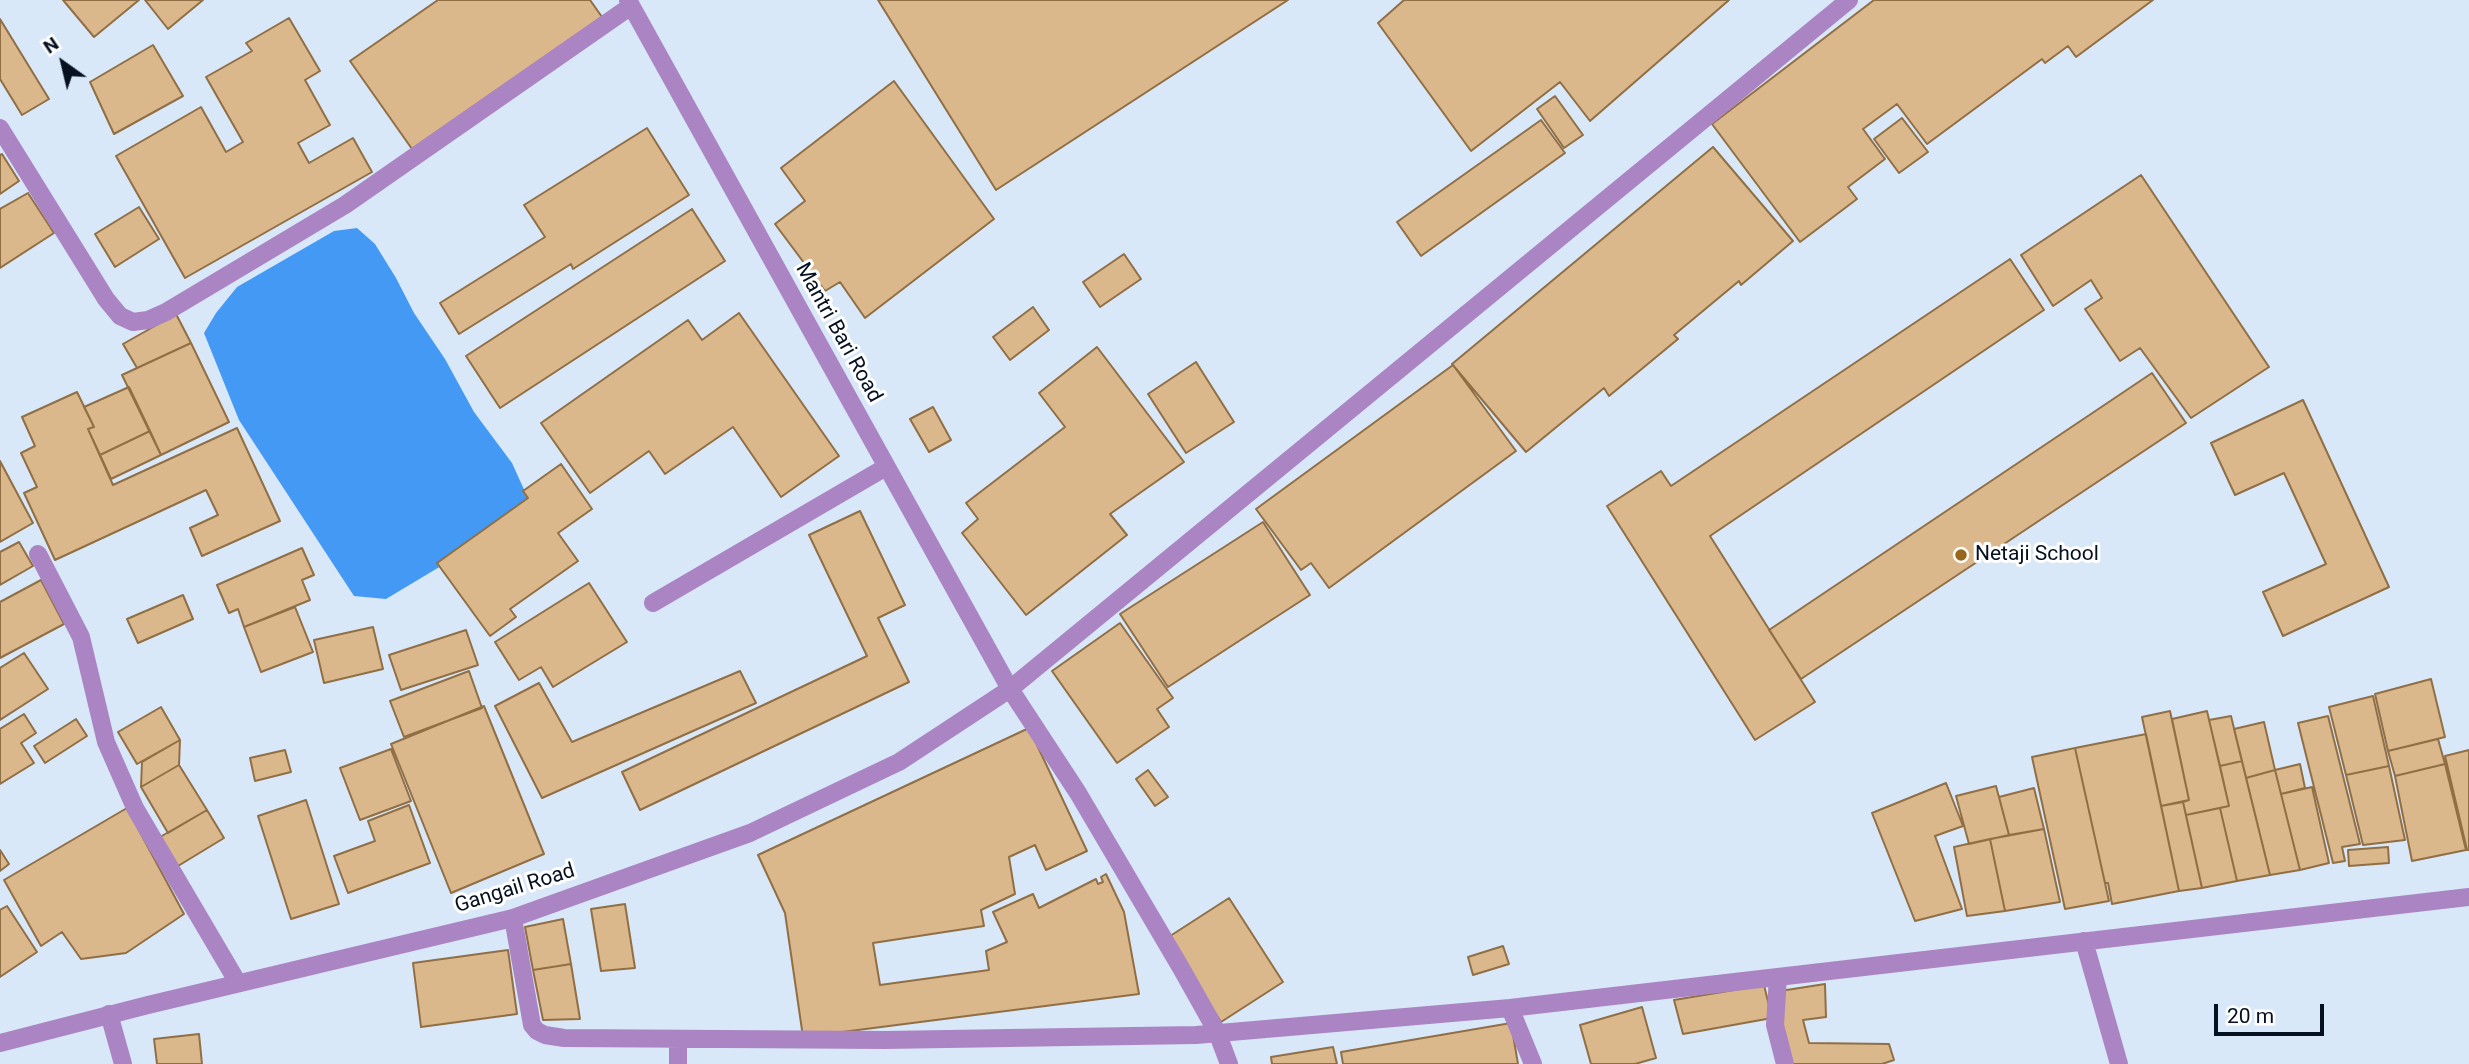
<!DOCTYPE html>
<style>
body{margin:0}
#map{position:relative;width:2469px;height:1064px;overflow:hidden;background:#d9e8f9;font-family:Roboto,sans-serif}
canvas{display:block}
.north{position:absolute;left:28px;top:28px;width:70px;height:70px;-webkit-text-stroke:5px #fff;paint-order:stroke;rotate:326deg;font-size:19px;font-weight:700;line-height:28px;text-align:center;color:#051120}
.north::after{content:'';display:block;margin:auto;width:24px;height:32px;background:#051120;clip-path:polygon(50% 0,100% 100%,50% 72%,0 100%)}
.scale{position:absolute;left:2214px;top:1004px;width:110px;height:32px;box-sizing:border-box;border:4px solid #051120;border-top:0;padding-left:9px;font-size:21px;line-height:24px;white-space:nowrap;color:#051120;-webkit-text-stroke:5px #fff;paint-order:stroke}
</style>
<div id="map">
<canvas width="2469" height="1064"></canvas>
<div class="north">N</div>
<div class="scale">20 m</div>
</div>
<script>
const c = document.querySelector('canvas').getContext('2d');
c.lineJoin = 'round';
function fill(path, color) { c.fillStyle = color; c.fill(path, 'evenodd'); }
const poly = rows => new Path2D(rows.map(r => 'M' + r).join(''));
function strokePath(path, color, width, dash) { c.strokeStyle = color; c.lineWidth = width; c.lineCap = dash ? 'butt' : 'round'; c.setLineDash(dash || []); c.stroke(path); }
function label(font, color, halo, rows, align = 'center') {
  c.font = font + ' Roboto,sans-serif'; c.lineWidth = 6; c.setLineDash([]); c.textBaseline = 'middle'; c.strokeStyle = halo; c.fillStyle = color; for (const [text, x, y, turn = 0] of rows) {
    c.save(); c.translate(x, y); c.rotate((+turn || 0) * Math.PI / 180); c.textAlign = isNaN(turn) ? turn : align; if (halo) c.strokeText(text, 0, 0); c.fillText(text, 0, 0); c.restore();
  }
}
const water = poly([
 [357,228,375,244,396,278,414,313,445,359,474,412,512,463,531,505,451,560,386,599,354,596,239,420,204,333,216,313,237,287,334,231]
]);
const building = poly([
 [63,0,139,0,94,37,63,0],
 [145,0,203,0,168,29,145,0],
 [438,0,590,0,602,17,412,149,350,61,438,0],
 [878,0,1288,0,996,190,878,0],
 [1404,0,1729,0,1590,121,1560,82,1471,151,1378,23,1404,0],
 [1874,0,2153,0,2076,57,2068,46,2045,63,2042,59,1927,144,1897,104,1863,129,1885,159,1848,187,1857,199,1800,242,1712,124,1874,0],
 [289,18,320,71,305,80,330,125,298,143,309,163,353,138,372,172,185,278,116,156,201,107,226,152,243,142,206,77,252,51,246,43,289,18],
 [0,19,49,99,22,115,0,79,0,19],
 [153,45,183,96,114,134,90,82,153,45],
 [894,81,994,219,865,318,840,282,825,291,775,224,805,201,781,168,894,81],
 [1555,96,1583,135,1564,148,1537,109,1555,96],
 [1902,118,1928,152,1899,173,1874,139,1902,118],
 [1541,120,1565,153,1421,256,1397,222,1541,120],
 [647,128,689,195,573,269,571,264,459,334,440,303,545,237,524,205,647,128],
 [1713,147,1793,241,1741,285,1739,281,1674,335,1678,339,1609,396,1604,388,1526,452,1452,364,1713,147],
 [2,154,19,181,0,194,0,155,2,154],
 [2141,175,2269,367,2191,418,2140,348,2120,361,2085,309,2102,298,2091,280,2053,306,2021,255,2141,175],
 [28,193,54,233,0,268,0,209,28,193],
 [139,207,159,239,115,267,95,234,139,207],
 [692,209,725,261,500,408,466,356,692,209],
 [1124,254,1141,279,1100,307,1083,282,1124,254],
 [2010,259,2044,310,1710,536,1815,702,1755,740,1607,506,1661,471,1671,486,2010,259],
 [1033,307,1049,330,1010,360,993,337,1033,307],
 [739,313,839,456,781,497,733,427,665,474,649,451,590,493,541,423,688,320,702,340,739,313],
 [176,314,191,343,137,368,123,344,176,314],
 [191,343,229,422,161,455,122,375,191,343],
 [1097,347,1184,462,1110,514,1127,535,1026,615,962,533,978,519,966,503,1065,427,1039,393,1097,347],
 [1196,362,1234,422,1186,453,1148,394,1196,362],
 [1453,365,1516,451,1329,588,1311,563,1301,570,1256,509,1453,365],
 [2152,373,2186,423,1801,679,1769,630,2152,373],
 [129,387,150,431,100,455,88,429,94,427,84,407,129,387],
 [77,392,94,427,88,429,113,485,237,428,280,521,202,556,190,528,218,515,206,490,55,560,24,493,37,487,21,453,35,446,22,417,77,392],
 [2303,400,2389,587,2283,636,2263,592,2326,564,2284,473,2235,495,2211,443,2303,400],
 [933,407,951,440,929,452,910,419,933,407],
 [150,431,161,455,111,479,100,455,150,431],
 [0,461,33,523,0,542,0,461],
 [561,464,592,509,558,533,578,561,510,609,516,617,490,636,437,563,528,498,523,491,561,464],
 [860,511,905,605,878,618,909,682,640,810,622,772,867,656,809,535,860,511],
 [1263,522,1310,595,1168,687,1120,614,1263,522],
 [19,542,33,566,0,585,0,552,19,542],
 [302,548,314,575,302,580,310,600,244,627,238,609,229,613,217,585,302,548],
 [41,580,64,624,0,658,0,602,41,580],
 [589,583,627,642,553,687,541,667,519,680,495,642,589,583],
 [183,595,193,619,138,643,127,619,183,595],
 [295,607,313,652,261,672,244,627,295,607],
 [1120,623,1173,698,1157,709,1169,727,1117,763,1052,671,1120,623],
 [373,627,383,669,324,683,314,640,373,627],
 [466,630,478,665,401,690,389,655,466,630],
 [24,653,48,689,0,720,0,668,24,653],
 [469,671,482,708,404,737,390,701,469,671],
 [740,671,756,703,542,798,495,706,539,683,572,742,740,671],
 [2431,679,2445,737,2388,751,2375,694,2431,679],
 [2373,696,2389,766,2346,775,2329,707,2373,696],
 [484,706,544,854,451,893,391,744,484,706],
 [161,707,180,740,137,764,118,732,161,707],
 [2170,711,2189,800,2161,806,2142,717,2170,711],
 [2207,711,2229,806,2186,815,2183,802,2189,800,2172,719,2207,711],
 [24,714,36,733,21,743,34,763,0,784,0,729,24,714],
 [2231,716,2242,761,2220,766,2209,720,2231,716],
 [2328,716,2360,844,2342,847,2345,861,2333,863,2298,723,2328,716],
 [76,719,87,736,45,763,34,746,76,719],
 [2264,722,2275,770,2246,778,2234,729,2264,722],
 [1029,728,1087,851,1046,870,1035,845,1009,857,1015,894,981,910,984,926,873,943,880,985,989,970,986,951,1007,942,993,912,1033,894,1039,908,1096,879,1098,884,1103,882,1101,877,1106,874,1124,912,1139,994,803,1037,785,913,758,855,1029,728],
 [2146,734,2179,891,2112,904,2108,883,2105,883,2075,748,2146,734],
 [2438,739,2445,764,2395,776,2388,751,2438,739],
 [180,740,179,765,141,787,142,762,180,740],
 [2075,748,2109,901,2065,909,2032,757,2075,748],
 [391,749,411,801,360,820,340,768,391,749],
 [285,750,291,772,255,781,250,758,285,750],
 [2469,750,2469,850,2467,850,2445,756,2469,750],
 [2242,761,2270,875,2237,881,2220,808,2229,806,2220,766,2242,761],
 [2300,764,2305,788,2281,794,2275,770,2300,764],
 [2445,764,2466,850,2412,861,2395,776,2445,764],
 [179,765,207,810,168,833,141,787,179,765],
 [2389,766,2405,840,2363,845,2346,775,2389,766],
 [1148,770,1168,797,1155,806,1136,779,1148,770],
 [2275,770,2300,870,2270,875,2246,778,2275,770],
 [1946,783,1963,826,1935,836,1962,909,1915,921,1872,813,1946,783],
 [1996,786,2009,835,1969,844,1956,796,1996,786],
 [2312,787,2329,863,2300,870,2281,794,2312,787],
 [2034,788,2044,829,2009,835,1999,797,2034,788],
 [306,800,339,904,291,919,258,816,306,800],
 [2183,802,2202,888,2179,891,2161,806,2183,802],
 [409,805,430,863,348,893,334,856,375,841,368,821,409,805],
 [127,808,184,914,126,953,81,959,62,932,41,946,4,880,127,808],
 [2220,808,2237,881,2202,888,2186,815,2220,808],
 [207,810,224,838,178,866,160,837,207,810],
 [2044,829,2060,902,2005,911,1990,839,2044,829],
 [1990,839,2005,911,1967,916,1954,847,1990,839],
 [2388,847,2389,863,2349,866,2348,850,2388,847],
 [0,850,9,864,0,871,0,850],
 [1229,898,1283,982,1221,1022,1167,938,1229,898],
 [625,904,635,968,601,971,591,909,625,904],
 [7,906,37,952,0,977,0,910,7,906],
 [563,919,571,964,533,970,525,927,563,919],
 [1503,946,1509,964,1473,975,1468,957,1503,946],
 [508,950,517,1014,421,1027,413,963,508,950],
 [571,964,580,1019,543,1020,533,970,571,964],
 [1825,984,1826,1017,1803,1020,1809,1043,1889,1044,1894,1060,1882,1064,1791,1064,1780,1031,1780,991,1825,984],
 [1764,985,1772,1018,1683,1034,1674,1000,1764,985],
 [1642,1007,1656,1058,1635,1064,1591,1064,1580,1025,1642,1007],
 [1511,1023,1518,1064,1343,1064,1341,1052,1511,1023],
 [199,1034,202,1064,157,1064,154,1039,199,1034],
 [1333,1047,1337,1064,1272,1064,1271,1057,1333,1047]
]);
const minor = poly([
 [628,0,1010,689,1078,793,1181,968,1217,1032,1229,1064],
 [0,128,106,299,120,316,133,322,148,320,166,312,345,205,631,6],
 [38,554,81,637,106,742,135,808,238,983],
 [653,603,886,467],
 [513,918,532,1025,537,1031,545,1035,564,1038,885,1040,1196,1035,1510,1008,2469,897],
 [2084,941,2119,1064],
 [1778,977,1775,1025,1785,1064],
 [1510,1008,1533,1064],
 [109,1014,123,1064],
 [678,1064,678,1039]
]);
const tertiary = poly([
 [0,1043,148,1005,513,918,750,833,899,762,1010,689,1849,0]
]);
const markers = [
 [1961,555,7,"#99671b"]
];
const streetNames = [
 ["Mantri Bari Road",838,333,61],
 ["Gangail Road",515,889,-17]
];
const poiNames = [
 ["Netaji School",1975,555]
];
fill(water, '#4399f3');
fill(building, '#dbb78c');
strokePath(building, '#906f45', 2);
strokePath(minor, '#ab85c3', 18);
strokePath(tertiary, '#ab85c3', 18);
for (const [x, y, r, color] of markers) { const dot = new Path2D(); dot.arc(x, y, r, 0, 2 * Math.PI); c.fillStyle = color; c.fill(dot); strokePath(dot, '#fff', 2.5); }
label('21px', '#051120', '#fff', streetNames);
label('21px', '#051120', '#fff', poiNames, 'left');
</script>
